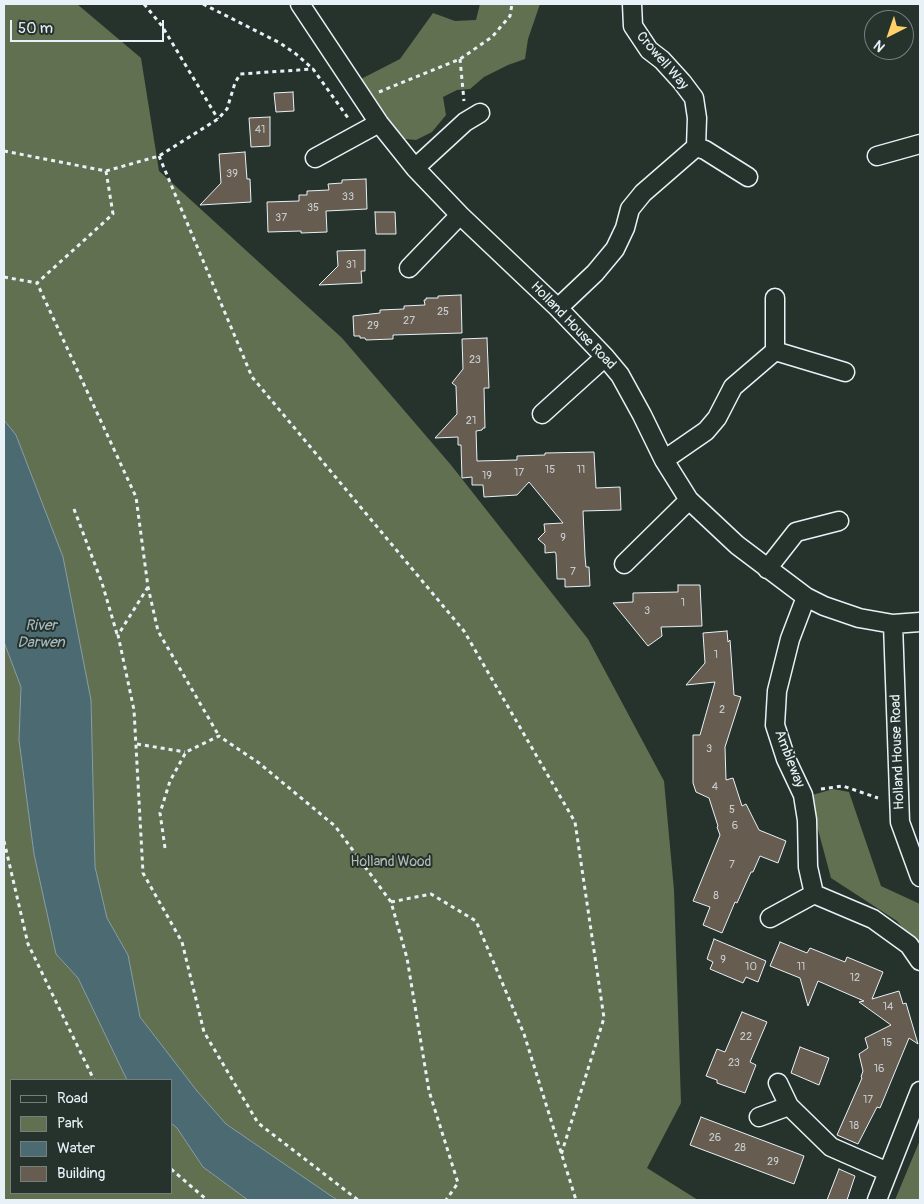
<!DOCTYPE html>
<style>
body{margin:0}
#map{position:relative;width:924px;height:1204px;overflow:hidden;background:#26332d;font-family:Pangolin,sans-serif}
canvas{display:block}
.frame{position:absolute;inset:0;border:5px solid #e8f1f8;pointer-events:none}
.legend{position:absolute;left:10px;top:1079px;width:162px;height:115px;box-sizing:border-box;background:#26332d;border:1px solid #747f7e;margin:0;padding:6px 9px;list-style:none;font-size:15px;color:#e8f1f8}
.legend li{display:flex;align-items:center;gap:10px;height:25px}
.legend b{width:25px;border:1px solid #747f7e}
.north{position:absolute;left:864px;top:10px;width:50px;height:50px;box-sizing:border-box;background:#26332d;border:1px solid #747f7e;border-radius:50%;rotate:221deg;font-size:14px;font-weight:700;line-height:20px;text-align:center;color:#e8f1f8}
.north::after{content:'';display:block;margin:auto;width:18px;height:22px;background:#ffd166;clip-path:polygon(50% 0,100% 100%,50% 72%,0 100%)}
.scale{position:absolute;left:10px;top:20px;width:154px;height:22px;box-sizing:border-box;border:2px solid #e8f1f8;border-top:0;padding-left:6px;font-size:15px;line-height:18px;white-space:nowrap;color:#e8f1f8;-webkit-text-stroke:4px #26332d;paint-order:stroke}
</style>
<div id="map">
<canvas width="924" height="1204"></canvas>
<div class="frame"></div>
<ul class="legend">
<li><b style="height:6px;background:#26332d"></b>Road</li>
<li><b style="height:14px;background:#617051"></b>Park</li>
<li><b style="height:14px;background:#4b6a71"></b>Water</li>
<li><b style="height:14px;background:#665c50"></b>Building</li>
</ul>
<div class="north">N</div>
<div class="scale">50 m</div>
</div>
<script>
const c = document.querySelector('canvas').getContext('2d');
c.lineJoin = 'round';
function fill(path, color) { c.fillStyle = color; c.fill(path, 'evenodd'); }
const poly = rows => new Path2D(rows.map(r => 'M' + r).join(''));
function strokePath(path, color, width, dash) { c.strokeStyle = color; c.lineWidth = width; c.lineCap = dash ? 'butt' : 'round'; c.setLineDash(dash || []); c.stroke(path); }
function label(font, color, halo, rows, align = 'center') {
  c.font = font + ' Pangolin,sans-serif'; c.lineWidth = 4; c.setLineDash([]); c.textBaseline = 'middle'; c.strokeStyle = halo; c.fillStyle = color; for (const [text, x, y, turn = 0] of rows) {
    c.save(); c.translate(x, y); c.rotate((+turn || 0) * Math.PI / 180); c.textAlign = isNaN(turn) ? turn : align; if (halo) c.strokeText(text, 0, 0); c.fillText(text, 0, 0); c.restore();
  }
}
const green = poly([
 [4,4,77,4,141,58,159,171,342,338,451,465,588,639,664,781,674,890,681,1103,647,1168,698,1200,337,1200,226,1124,197,1091,140,1017,128,955,107,918,95,867,91,700,63,557,16,435,4,420],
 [480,4,540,4,528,39,525,59,508,65,484,77,470,89,457,90,443,97,446,115,432,132,416,140,405,139,393,128,361,79,400,59,433,13,455,21,476,20],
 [4,642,21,687,19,740,34,854,56,954,78,978,127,1080,11,1080,11,1193,171,1193,171,1123,177,1128,203,1167,248,1200,4,1200],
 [833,789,849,792,881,886,920,904,920,950,897,921,831,878,809,796],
 [920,1140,920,1200,895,1200]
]);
const water = poly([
 [4,420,16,435,63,557,91,700,95,867,107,918,128,955,140,1017,197,1091,226,1124,337,1200,248,1200,203,1167,177,1128,171,1123,171,1080,127,1080,78,978,56,954,34,854,19,740,21,687,4,642,4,420]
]);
const building = poly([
 [293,92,294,111,276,112,274,93,293,92],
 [270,117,270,146,251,147,249,118,270,117],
 [245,152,247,179,250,179,251,202,200,205,221,183,219,154,245,152],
 [366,179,367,209,326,211,327,232,301,233,301,231,268,232,267,202,299,201,299,195,307,195,307,191,329,190,328,184,342,183,342,180,366,179],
 [375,212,395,212,396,234,376,234,375,212],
 [365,250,365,271,361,271,362,283,319,285,338,266,337,251,365,250],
 [461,295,462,333,393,335,393,339,366,340,365,338,360,338,360,336,354,336,353,316,380,313,380,310,404,309,404,306,425,305,424,300,426,300,426,298,438,298,438,296,461,295],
 [487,338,489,388,484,388,485,428,483,428,482,430,476,431,477,461,517,460,517,456,545,455,545,453,594,452,596,488,620,487,621,510,583,511,585,556,586,567,589,567,590,586,565,587,565,579,557,579,556,554,555,552,545,553,545,545,538,539,545,532,544,524,563,523,529,482,517,495,484,497,483,485,472,485,472,477,462,478,461,445,458,445,458,437,435,438,457,414,456,386,452,383,463,369,462,339,487,338],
 [678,585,700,585,702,626,661,627,662,636,648,646,613,603,633,602,633,593,678,592,678,585],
 [727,631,728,642,730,640,734,695,741,697,725,747,726,780,733,778,742,806,746,804,759,830,786,841,778,863,760,856,753,872,751,872,737,903,735,902,722,933,703,925,710,907,693,901,720,835,717,827,718,826,709,798,696,792,693,783,693,735,700,735,715,682,686,685,705,663,703,633,727,631],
 [714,939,766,961,758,982,746,977,743,983,710,969,713,962,707,959,714,939],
 [780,942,807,953,810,948,845,962,847,957,883,972,872,999,899,991,903,1004,906,1003,918,1044,909,1038,880,1108,877,1107,858,1144,837,1135,862,1078,861,1077,863,1071,859,1054,868,1048,865,1038,891,1025,859,1002,864,1001,818,981,808,1006,800,978,770,966,780,942],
 [742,1012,767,1022,750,1062,756,1065,745,1093,717,1083,717,1080,706,1076,717,1049,725,1052,742,1012],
 [800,1047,829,1058,819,1085,791,1073,800,1047],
 [701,1117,804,1156,794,1184,690,1145,701,1117],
 [839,1169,855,1176,847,1200,827,1200,839,1169]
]);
const path = poly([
 [144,4,162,26,218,119],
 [203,4,280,43,296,54,313,69,348,118],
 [460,59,464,101],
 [379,92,460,59,492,37,510,16,512,4],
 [4,151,106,171,159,156,218,119,227,109,235,83,240,74,313,69],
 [159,156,252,377,464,631,575,822,604,1018,561,1155],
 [106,171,113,214,37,283,136,497,148,587,158,631,219,736],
 [4,277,37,283],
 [74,509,102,583,117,634],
 [148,587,118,635,134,710,143,873,182,942,204,1032,258,1123,358,1200],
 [137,744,185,752],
 [821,789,843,786,878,798],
 [4,841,28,944,94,1080],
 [165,848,160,813,170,781,186,752,219,736,259,763,335,826,391,902,407,958,429,1091,458,1183,446,1200],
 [391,902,431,894,476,921,524,1034,576,1200],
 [171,1169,207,1200]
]);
const minor = poly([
 [300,4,379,123,415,168,460,215,558,308,605,357,620,375,642,415,664,460,689,500,737,545,806,597,824,606,859,618,893,624,920,622],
 [632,4,633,26,649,50,662,60,682,82,694,98,697,118,696,147],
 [877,156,920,144],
 [315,158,379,123],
 [415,168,465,122,480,113],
 [409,268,460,215],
 [558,308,595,273,615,249,625,228,630,209,643,193,696,147,705,150,748,177],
 [775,351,775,298],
 [542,414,605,357],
 [664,460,706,431,717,418,733,387,775,351,845,372],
 [624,564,689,500],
 [767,569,796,532,839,521],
 [806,597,790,639,777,691,775,725,786,759,803,795,807,820,808,867,814,894,873,919,909,945,920,961],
 [893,624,900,822,920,877],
 [770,918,814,894],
 [789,1106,831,1147,888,1172,920,1091],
 [759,1117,789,1106,778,1083],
 [877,1200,888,1172]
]);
const numberNames = [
 ["41",260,130],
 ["39",232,174],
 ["33",348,197],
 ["35",313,208],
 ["37",281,218],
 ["31",351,265],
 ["25",443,312],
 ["27",409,321],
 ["29",373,326],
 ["23",475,360],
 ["21",471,421],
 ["15",550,470],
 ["11",581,470],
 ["17",519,473],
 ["19",487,476],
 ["9",563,538],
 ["7",573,572],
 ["1",683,603],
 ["3",647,611],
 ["1",716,655],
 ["2",722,710],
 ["3",709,749],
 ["4",715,787],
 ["5",732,810],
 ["6",735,826],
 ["7",732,865],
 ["8",716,896],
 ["9",723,960],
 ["10",751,967],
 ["11",801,967],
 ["12",855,978],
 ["14",888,1007],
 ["22",746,1037],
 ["15",887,1043],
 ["23",734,1063],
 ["16",879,1069],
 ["17",868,1100],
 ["18",854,1126],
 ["26",715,1138],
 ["28",740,1148],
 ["29",773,1162]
];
const streetNames = [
 ["Crowell Way",662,61,49],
 ["Holland House Road",573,326,46],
 ["Holland House Road",898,752,-92],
 ["Ambleway",789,759,69]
];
const parkNames = [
 ["Holland Wood",391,862]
];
const waterNames = [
 ["River",41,626],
 ["Darwen",41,643]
];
fill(green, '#617051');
fill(water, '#4b6a71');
strokePath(water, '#8aa0a7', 1);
fill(building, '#665c50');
strokePath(building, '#e8f1f8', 1);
strokePath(minor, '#e8f1f8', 21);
strokePath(path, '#e8f1f8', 3, [4, 4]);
strokePath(minor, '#26332d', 18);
label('11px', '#c8ccce', null, numberNames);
label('14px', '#e8f1f8', '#26332d', streetNames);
label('14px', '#b2bdb5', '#26332d', parkNames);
label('italic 15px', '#a9bbc2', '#26332d', waterNames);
</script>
